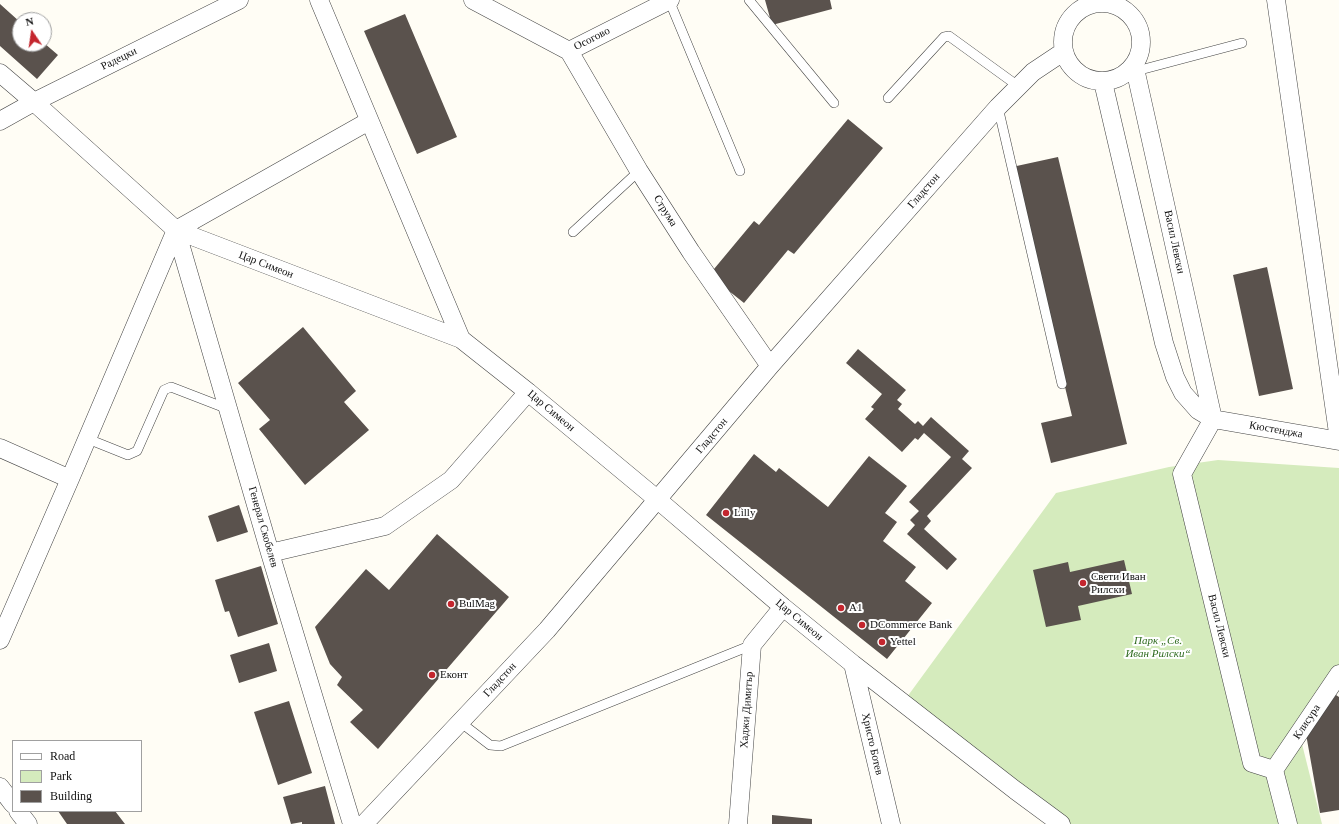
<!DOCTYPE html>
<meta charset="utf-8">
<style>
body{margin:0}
#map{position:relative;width:1339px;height:824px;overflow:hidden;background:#fffdf5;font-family:Georgia,serif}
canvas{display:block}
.legend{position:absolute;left:12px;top:740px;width:130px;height:72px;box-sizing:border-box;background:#fff;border:1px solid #a0a0a0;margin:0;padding:5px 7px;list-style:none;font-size:12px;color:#111}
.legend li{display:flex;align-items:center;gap:8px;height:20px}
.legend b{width:20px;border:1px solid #a0a0a0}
.north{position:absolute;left:12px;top:12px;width:40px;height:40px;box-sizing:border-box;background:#fff;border:1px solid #a0a0a0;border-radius:50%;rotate:347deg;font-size:11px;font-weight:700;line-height:16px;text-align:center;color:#111}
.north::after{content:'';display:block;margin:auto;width:14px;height:18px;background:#c4262e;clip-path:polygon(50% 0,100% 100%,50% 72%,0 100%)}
</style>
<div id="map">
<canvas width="1339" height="824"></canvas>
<ul class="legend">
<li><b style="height:5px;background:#fff"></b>Road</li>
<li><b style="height:11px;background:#d5ebbd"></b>Park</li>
<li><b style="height:11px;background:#5a524d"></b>Building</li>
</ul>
<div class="north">N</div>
</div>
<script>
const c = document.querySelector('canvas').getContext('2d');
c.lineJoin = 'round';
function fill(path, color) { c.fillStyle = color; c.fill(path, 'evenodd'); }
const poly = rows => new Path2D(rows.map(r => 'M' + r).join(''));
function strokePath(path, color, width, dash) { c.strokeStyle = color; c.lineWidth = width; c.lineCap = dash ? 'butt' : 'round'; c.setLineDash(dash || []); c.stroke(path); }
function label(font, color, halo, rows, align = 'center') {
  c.font = font + ' Georgia,serif'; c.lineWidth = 4; c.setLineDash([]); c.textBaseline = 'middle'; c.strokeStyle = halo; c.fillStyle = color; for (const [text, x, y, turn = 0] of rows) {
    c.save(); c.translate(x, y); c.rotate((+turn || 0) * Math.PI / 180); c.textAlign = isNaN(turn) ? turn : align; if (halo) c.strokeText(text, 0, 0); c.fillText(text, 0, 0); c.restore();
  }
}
const green = poly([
 [1218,460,1339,468,1339,690,1302,744,1322,824,1051,824,899,708,1056,493,1169,467]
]);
const building = poly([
 [765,0,830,0,832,9,772,25],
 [0,4,20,22,20,44,44,44,44,43,58,55,37,79,0,46],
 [405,14,457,137,417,154,364,31],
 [848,119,883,148,794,254,788,250,744,303,709,275,754,221,759,225],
 [1058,157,1127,444,1051,463,1041,423,1072,416,1012,167],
 [1267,267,1293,389,1259,396,1233,275],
 [303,327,356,391,344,402,369,430,305,485,259,429,270,420,238,383],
 [858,349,906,390,897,400,902,404,898,409,915,424,918,421,923,426,931,417,969,451,962,459,972,468,927,516,931,521,924,529,957,559,947,570,907,534,915,525,910,520,919,511,909,502,951,457,924,433,918,440,915,438,902,452,865,419,874,409,871,407,882,394,846,363],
 [754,454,776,472,779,468,828,507,869,456,907,486,885,513,897,522,883,541,916,567,905,581,932,603,887,659,706,515],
 [239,505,248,532,217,542,208,516],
 [437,534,509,597,378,749,350,722,363,710,337,685,342,677,330,664,315,627,366,569,389,590],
 [1124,560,1132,594,1078,606,1081,620,1046,627,1033,570,1068,562,1070,572],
 [261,566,278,624,238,637,229,611,225,612,215,580],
 [269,643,277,671,239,683,230,655],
 [1336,695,1339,697,1339,810,1320,813,1306,734],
 [289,701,312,773,278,785,254,712],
 [325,786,335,824,302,824,302,822,291,824,283,797],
 [58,811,115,811,125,824,67,824],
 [772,815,812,819,812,824,772,824]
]);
const lane = poly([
 [669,0,740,171],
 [749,0,834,103],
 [1125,74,1242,43],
 [888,98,944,37,949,36,1018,86],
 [998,107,1062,384],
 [573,232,639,171],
 [88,439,128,455,137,451,164,390,171,387,228,409],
 [460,722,490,745,501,746,752,645]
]);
const street = poly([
 [319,0,461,339],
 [473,0,569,51,670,0],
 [1276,0,1339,440],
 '1063 42a39 39 0 1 1 78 0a39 39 0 1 1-78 0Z',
 [569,51,639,171,691,252,770,366],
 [1134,64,1213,419,1182,474,1252,763,1274,770,1288,824],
 [0,73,34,102,176,230,461,339,528,392,658,500,783,607,853,664,1015,790,1061,824],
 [1103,82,1164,343,1175,377,1183,393,1198,410,1213,419,1339,441],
 [0,121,34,102,239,0],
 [176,230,270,553,352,824],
 [0,448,70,479],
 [270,553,385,526,451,480,528,392],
 [0,640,70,479,176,230,369,121],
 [853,664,891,824],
 [1274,770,1339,674],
 [0,787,13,804],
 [18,811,28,824],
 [364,824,547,630,770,366,998,107,1033,72,1063,52],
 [738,824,752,645,783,607]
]);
const markers = [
 [726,513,4,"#c4262e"],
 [1083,583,4,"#c4262e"],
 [451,604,4,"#c4262e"],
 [841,608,4,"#c4262e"],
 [862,625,4,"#c4262e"],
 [882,642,4,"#c4262e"],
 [432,675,4,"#c4262e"]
];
const streetNames = [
 ["Осогово",592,39,-27],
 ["Радецки",119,59,-26],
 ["Гладстон",924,191,-49],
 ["Струма",665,211,58],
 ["Васил Левски",1174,242,78],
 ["Цар Симеон",266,265,21],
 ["Цар Симеон",551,411,40],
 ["Кюстенджа",1276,430,10],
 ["Гладстон",712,436,-50],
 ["Генерал Скобелев",263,527,74],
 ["Цар Симеон",799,620,40],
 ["Васил Левски",1219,626,76],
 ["Гладстон",500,680,-47],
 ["Хаджи Димитър",747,710,-86],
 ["Клисура",1307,722,-56],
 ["Христо Ботев",872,744,77]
];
const poiNames = [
 ["Lilly",734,513],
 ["Свети Иван",1091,577],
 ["Рилски",1091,590],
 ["BulMag",459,604],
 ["A1",849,608],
 ["DCommerce Bank",870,625],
 ["Yettel",890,642],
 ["Еконт",440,675]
];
const parkNames = [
 ["Парк „Св.",1158,641],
 ["Иван Рилски“",1158,654]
];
fill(green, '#d5ebbd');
fill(building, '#5a524d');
strokePath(lane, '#444', 10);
strokePath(street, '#444', 19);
strokePath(lane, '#fff', 9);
strokePath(street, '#fff', 18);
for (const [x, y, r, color] of markers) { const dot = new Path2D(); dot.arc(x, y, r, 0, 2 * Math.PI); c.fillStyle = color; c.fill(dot); strokePath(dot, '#fff', 1.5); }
label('11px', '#111', '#fff', streetNames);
label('11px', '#111', '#fff', poiNames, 'left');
label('italic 11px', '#2f6b1f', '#fff', parkNames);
</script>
